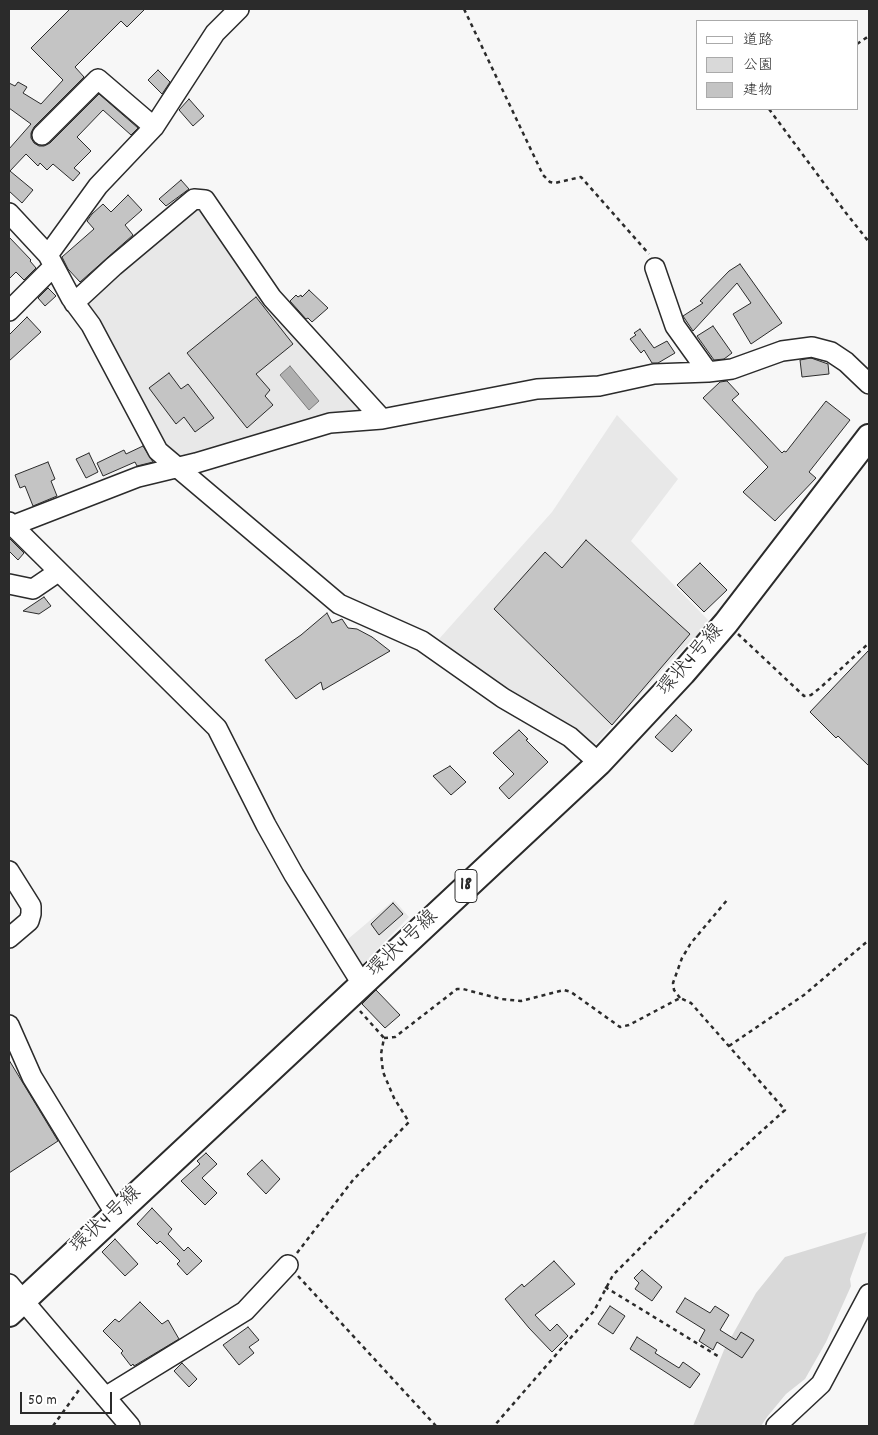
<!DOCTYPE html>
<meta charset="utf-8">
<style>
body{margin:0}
#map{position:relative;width:878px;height:1435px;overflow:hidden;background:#f7f7f7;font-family:Dekko,"Klee One",sans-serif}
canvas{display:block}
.frame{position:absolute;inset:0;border:10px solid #2b2b2b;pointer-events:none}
.legend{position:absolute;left:696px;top:20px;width:162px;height:90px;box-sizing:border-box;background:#fff;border:1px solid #aaa;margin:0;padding:6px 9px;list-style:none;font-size:15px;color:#2b2b2b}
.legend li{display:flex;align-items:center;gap:10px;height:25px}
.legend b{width:25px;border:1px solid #aaa}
.scale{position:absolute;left:20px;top:1392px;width:92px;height:22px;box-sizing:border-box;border:2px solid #2b2b2b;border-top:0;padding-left:6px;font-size:15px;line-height:18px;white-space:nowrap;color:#2b2b2b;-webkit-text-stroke:4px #fff;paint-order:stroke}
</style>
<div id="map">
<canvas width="878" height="1435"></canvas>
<div class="frame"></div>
<ul class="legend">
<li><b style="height:6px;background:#fff"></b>道路</li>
<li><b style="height:14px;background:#d9d9d9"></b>公園</li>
<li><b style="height:14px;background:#c4c4c4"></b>建物</li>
</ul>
<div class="scale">50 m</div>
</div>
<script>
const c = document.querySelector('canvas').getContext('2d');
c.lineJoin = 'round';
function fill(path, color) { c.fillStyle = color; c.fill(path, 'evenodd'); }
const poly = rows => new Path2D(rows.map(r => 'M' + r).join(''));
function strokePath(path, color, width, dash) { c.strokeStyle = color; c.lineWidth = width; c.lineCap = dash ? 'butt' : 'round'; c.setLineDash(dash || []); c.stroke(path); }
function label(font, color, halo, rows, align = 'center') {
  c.font = font + ' Dekko,"Klee One",sans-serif'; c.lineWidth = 4; c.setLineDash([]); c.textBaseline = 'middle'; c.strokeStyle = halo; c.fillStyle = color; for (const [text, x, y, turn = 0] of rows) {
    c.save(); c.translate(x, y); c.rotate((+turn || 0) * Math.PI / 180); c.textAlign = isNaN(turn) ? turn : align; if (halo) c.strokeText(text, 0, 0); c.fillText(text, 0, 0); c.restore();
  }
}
const built = poly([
 [196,202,366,413,179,459,165,446,87,305,87,298],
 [617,415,678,479,631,541,708,620,701,631,667,665,594,746,573,729,510,693,439,639,552,512],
 [394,900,409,917,357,970,341,945]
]);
const green = poly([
 [867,1232,850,1279,851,1286,826,1342,805,1379,786,1394,767,1417,761,1426,693,1426,724,1350,756,1293,785,1257]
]);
const water = poly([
 [290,366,319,401,309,410,280,375,290,366]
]);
const building = poly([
 [70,9,145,9,127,27,121,21,75,67,84,77,34,127,31,133,31,138,34,143,39,146,44,146,50,143,99,94,138,128,131,135,103,110,77,137,91,151,74,168,80,173,73,181,53,164,47,170,40,163,38,166,26,154,10,171,33,190,22,203,9,191,9,149,31,124,9,108,9,83,15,86,18,82,27,87,23,93,41,104,63,80,31,48,70,9],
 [158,70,170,82,162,94,148,80,158,70],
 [189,99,204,116,193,126,179,110,189,99],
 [181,180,189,189,166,206,159,199,181,180],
 [128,195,142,210,125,225,133,235,80,282,68,269,62,257,94,229,87,221,92,214,103,204,111,212,128,195],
 [9,237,31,260,30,261,36,268,24,280,16,272,9,279,9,237],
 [740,264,782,323,751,344,733,314,751,303,737,283,693,331,683,316,703,303,700,301,729,271,740,264],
 [48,288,56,296,45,306,38,298,48,288],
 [309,290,328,308,312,322,308,318,306,319,290,301,296,295,298,297,301,295,302,297,309,290],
 [256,297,293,344,256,374,270,390,265,396,273,405,247,428,187,353,256,297],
 [27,317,41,332,9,361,9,335,27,317],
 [713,326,732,353,724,359,714,360,697,336,713,326],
 [640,329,654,348,667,341,675,353,658,363,652,363,644,350,641,353,630,339,636,335,634,333,640,329],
 [811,358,828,364,829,374,802,377,800,360,811,358],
 [169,373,181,389,188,384,214,418,195,432,184,417,176,424,149,388,169,373],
 [727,381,739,394,732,400,782,453,784,451,786,452,826,401,850,420,809,472,816,478,775,521,743,492,768,467,703,398,720,382,727,381],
 [143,446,153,462,137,466,135,462,103,476,97,463,124,450,126,454,143,446],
 [89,453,98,472,86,478,76,459,89,453],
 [48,462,55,479,51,481,57,496,33,506,25,486,20,488,15,475,48,462],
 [9,538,24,553,18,560,9,551,9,538],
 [586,540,690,634,612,725,494,609,545,552,562,568,586,540],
 [700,563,727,590,704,612,677,585,700,563],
 [44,597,51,606,39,614,23,611,44,597],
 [327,613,332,623,342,619,348,628,357,629,372,637,390,651,323,690,321,682,296,699,265,660,301,635,327,613],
 [869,650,869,766,838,736,836,738,810,712,869,650],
 [676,715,692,730,672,752,655,737,676,715],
 [519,730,528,739,526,740,548,762,509,799,499,788,514,774,493,753,519,730],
 [450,766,466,782,451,795,433,776,450,766],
 [393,903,403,914,379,935,371,924,393,903],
 [376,990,400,1015,385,1028,362,1004,376,990],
 [9,1060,58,1141,9,1173,9,1060],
 [206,1153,217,1164,202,1178,217,1193,205,1205,181,1181,200,1164,197,1161,206,1153],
 [262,1160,280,1179,266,1194,247,1174,262,1160],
 [152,1208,172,1229,168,1234,184,1251,188,1247,202,1261,187,1275,177,1264,180,1261,160,1241,157,1244,137,1224,152,1208],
 [115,1239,138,1264,125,1276,102,1252,115,1239],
 [554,1261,575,1284,535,1315,550,1331,557,1324,568,1336,552,1352,529,1328,505,1299,522,1284,524,1287,554,1261],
 [642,1270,662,1287,652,1301,635,1289,639,1283,634,1278,642,1270],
 [685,1298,710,1313,715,1306,729,1315,720,1330,736,1340,741,1332,754,1340,742,1358,717,1342,713,1350,699,1341,705,1330,676,1312,685,1298],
 [140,1302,162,1324,168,1320,179,1339,134,1366,133,1364,131,1366,121,1353,123,1351,103,1331,115,1319,119,1322,140,1302],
 [610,1306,625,1316,613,1334,598,1324,610,1306],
 [248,1327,259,1340,249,1347,254,1353,239,1365,223,1345,248,1327],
 [637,1337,657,1350,655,1353,679,1368,683,1362,700,1374,690,1388,630,1349,637,1337],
 [182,1363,197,1379,189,1387,174,1371,182,1363]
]);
const path = poly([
 [464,9,543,175,550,182,555,183,581,177,649,254],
 [857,44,869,36],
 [769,109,846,213,869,242],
 [738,634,804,696,811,695,820,688,869,643],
 [680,998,674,990,673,983,682,958,691,943,728,899],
 [384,1038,395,1037,457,989,463,989,501,999,521,1001,564,990,571,992,620,1027,629,1025,680,998,691,1003,785,1110,714,1174,613,1275,594,1311,494,1426],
 [729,1046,804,995,869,940],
 [297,1253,353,1180,409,1122,394,1098,383,1072,381,1054,384,1038,360,1011],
 [298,1276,436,1426],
 [605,1287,721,1358],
 [53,1426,79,1390]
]);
const minor = poly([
 [42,135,98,79,154,127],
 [9,213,48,255,71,298,91,325,158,451,339,604,422,641,503,698,570,737,599,763],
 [48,255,98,186,154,127,215,33,239,9],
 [655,268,675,326,708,372],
 [74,303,114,266,194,199,205,200,272,298,382,419],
 [9,311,54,266],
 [9,522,217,728,266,825,294,875,362,984],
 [9,527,138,477,196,463,330,423,382,419,537,389,599,386,654,374,708,372,732,369,782,351,812,347,831,352,846,362,869,384],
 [9,584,33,589,58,572],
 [9,871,31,906,31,914,29,921,9,938],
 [9,1025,32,1077,115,1213],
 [9,1284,130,1426],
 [105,1397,245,1311,288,1265],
 [776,1426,821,1384,869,1294]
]);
const major = poly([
 [9,1314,599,763,683,673,726,623,869,437]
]);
const shields = [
 [466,886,22]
];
const shieldNames = [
 ["18",466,886]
];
const streetNames = [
 ["環状4号線",692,661,-49],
 ["環状4号線",404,945,-43],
 ["環状4号線",107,1221,-43]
];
fill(built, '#e8e8e8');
fill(green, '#d9d9d9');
fill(water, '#b0b0b0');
strokePath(water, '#7b7b7b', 1);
fill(building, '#c4c4c4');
strokePath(building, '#2b2b2b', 1);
strokePath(minor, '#2b2b2b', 22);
strokePath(major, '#2b2b2b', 28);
strokePath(path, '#2b2b2b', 2.5, [4, 4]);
strokePath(minor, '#fff', 19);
strokePath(major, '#fff', 24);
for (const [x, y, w] of shields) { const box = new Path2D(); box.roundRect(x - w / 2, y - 16.5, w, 33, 4); c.fillStyle = '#fff'; c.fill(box); strokePath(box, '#2b2b2b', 1); }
label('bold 19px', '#2b2b2b', null, shieldNames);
label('20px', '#2b2b2b', '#fff', streetNames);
</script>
